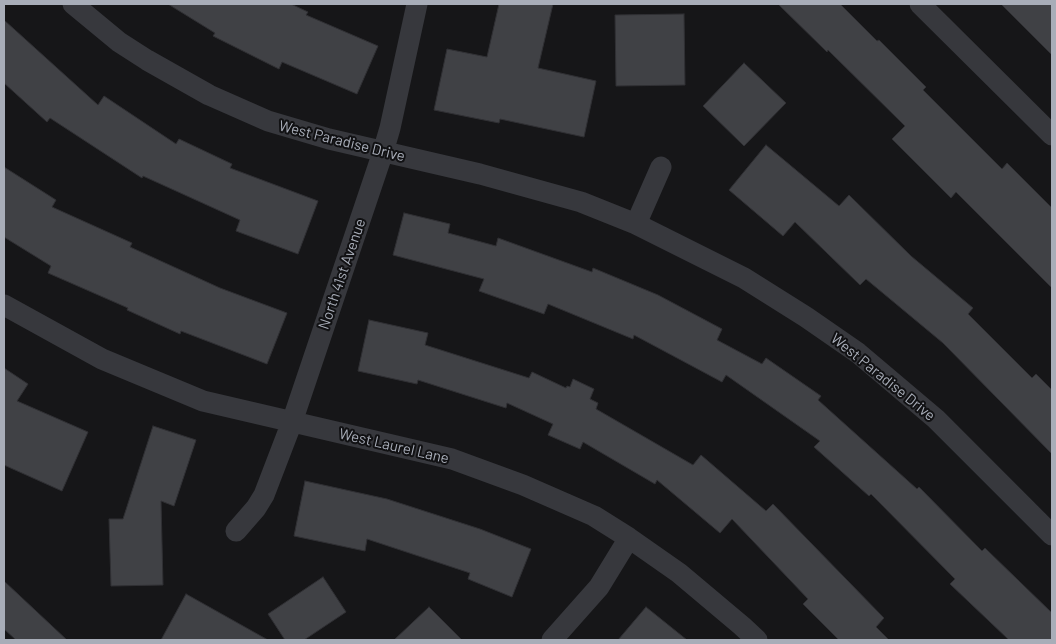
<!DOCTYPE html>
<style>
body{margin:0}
#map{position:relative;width:1056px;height:644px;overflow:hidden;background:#161618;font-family:Barlow,sans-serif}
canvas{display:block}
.frame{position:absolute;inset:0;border:5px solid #a8adb8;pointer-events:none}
</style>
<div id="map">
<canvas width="1056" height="644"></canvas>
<div class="frame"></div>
</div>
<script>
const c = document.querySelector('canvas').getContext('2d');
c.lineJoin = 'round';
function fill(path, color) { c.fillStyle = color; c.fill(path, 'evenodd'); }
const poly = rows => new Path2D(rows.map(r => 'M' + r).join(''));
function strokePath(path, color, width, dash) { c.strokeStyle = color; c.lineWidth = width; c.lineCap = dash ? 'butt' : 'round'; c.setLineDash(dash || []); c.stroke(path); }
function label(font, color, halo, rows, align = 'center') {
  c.font = font + ' Barlow,sans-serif'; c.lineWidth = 4; c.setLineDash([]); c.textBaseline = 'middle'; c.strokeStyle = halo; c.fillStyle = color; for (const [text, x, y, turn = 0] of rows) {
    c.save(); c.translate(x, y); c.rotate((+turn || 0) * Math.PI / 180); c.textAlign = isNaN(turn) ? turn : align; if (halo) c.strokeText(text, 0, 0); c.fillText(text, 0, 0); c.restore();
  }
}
const building = poly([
 [168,4,291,4,308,12,306,15,378,46,357,94,282,62,279,69,213,36,215,33,168,4],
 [499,4,553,4,538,68,596,81,584,137,500,119,499,123,434,110,447,49,487,57,499,4],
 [778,4,840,4,877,41,879,40,926,87,923,90,1002,169,1007,163,1052,208,1052,288,956,192,951,198,892,139,905,126,828,50,827,52,778,4],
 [1001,4,1052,4,1052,55,1001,4],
 [684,14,685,85,616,86,615,15,684,14],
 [4,20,98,105,104,96,176,144,179,139,232,164,230,168,318,201,298,254,236,231,240,220,143,176,142,178,50,118,47,122,4,83,4,20],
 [744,63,786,103,744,146,703,106,744,63],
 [766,145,839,206,849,195,911,256,973,308,968,314,1032,378,1036,374,1052,390,1052,454,943,343,866,279,860,285,795,222,783,236,729,190,766,145],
 [4,167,56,200,52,207,132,243,130,247,220,288,287,313,267,364,181,331,180,334,127,310,128,308,48,273,51,266,4,237,4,167],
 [404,213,450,224,448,233,496,246,498,238,592,272,593,268,658,295,722,329,717,340,762,364,766,358,821,396,818,400,917,489,919,487,982,551,985,548,1052,613,1052,640,1009,640,950,584,955,579,871,494,869,496,814,447,820,441,726,375,722,382,634,335,633,339,548,304,544,314,479,291,484,279,393,255,404,213],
 [369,320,428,333,425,345,529,378,532,372,566,388,567,386,570,387,573,379,594,389,590,399,598,403,596,409,693,465,701,455,766,511,773,504,884,618,876,627,889,640,839,640,803,604,808,599,732,519,720,533,657,480,655,484,583,442,580,449,548,435,553,424,507,403,506,408,418,380,417,384,358,371,369,320],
 [4,368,28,384,17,401,88,432,62,491,4,465,4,368],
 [153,426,196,440,174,506,161,501,163,585,111,586,109,519,123,519,153,426],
 [305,481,387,499,480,529,531,549,512,597,468,579,470,573,367,539,365,551,294,536,305,481],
 [323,577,346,612,304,640,285,640,268,614,323,577],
 [4,581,67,640,16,640,4,629,4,581],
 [186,594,268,640,161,640,186,594],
 [429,607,462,640,394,640,429,607],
 [646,607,687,640,618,640,646,607]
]);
const street = poly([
 [73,4,119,42,147,60,209,95,268,121,329,139,480,174,581,202,636,224,744,278,806,317,858,353,936,419,1052,535],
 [920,4,1052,135],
 [636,224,661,167],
 [4,305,102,359,203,401,452,459,523,485,594,516,629,538,679,573,742,626,757,640],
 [236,531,256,508,264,495,292,422,383,152,390,128,417,4],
 [552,640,599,587,629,538]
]);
const streetNames = [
 ["West Paradise Drive",342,141,14],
 ["North 41st Avenue",342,274,-71],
 ["West Paradise Drive",883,377,39],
 ["West Laurel Lane",394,446,13]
];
fill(building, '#404145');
strokePath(building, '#303034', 1);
strokePath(street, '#37383d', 21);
label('15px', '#a8adb8', '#111113', streetNames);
</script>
